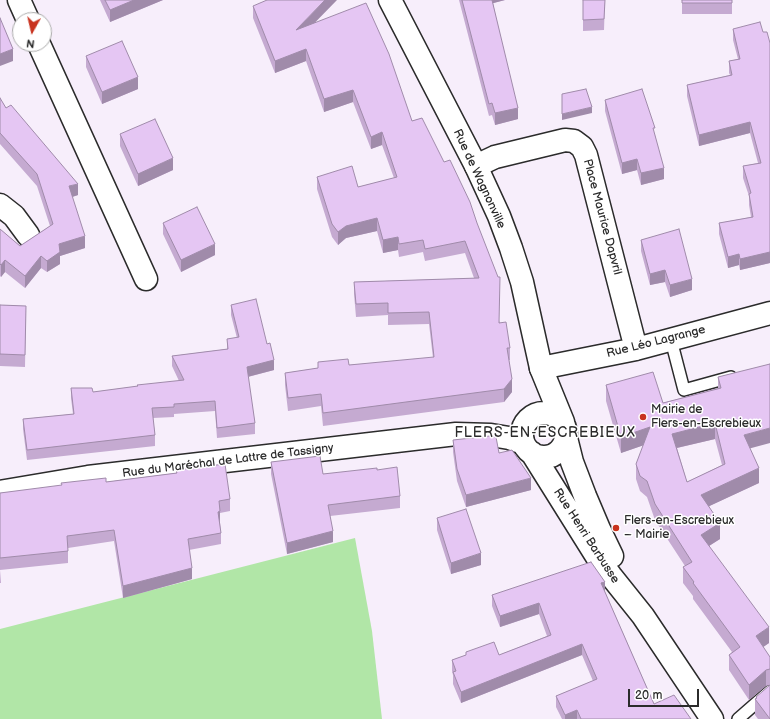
<!DOCTYPE html>
<meta charset="utf-8">
<style>
body{margin:0}
#map{position:relative;width:770px;height:719px;overflow:hidden;background:#f7eefb;font-family:"Balsamiq Sans",sans-serif}
canvas{display:block}
.north{position:absolute;left:12px;top:12px;width:40px;height:40px;box-sizing:border-box;background:#fff;border:1px solid #aaa;border-radius:50%;rotate:188deg;font-size:11px;font-weight:700;line-height:16px;text-align:center;color:#2b2b2b}
.north::after{content:'';display:block;margin:auto;width:14px;height:18px;background:#c8321e;clip-path:polygon(50% 0,100% 100%,50% 72%,0 100%)}
.scale{position:absolute;left:628px;top:689px;width:71px;height:18px;box-sizing:border-box;border:2px solid #2b2b2b;border-top:0;padding-left:5px;font-size:12px;line-height:14px;white-space:nowrap;color:#2b2b2b;-webkit-text-stroke:3px #fff;paint-order:stroke}
</style>
<div id="map">
<canvas width="770" height="719"></canvas>
<div class="north">N</div>
<div class="scale">20 m</div>
</div>
<script>
const c = document.querySelector('canvas').getContext('2d');
c.lineJoin = 'round';
function fill(path, color) { c.fillStyle = color; c.fill(path, 'evenodd'); }
const poly = rows => new Path2D(rows.map(r => 'M' + r).join(''));
function strokePath(path, color, width, dash) { c.strokeStyle = color; c.lineWidth = width; c.lineCap = dash ? 'butt' : 'round'; c.setLineDash(dash || []); c.stroke(path); }
function label(font, color, halo, rows, align = 'center') {
  c.font = font + ' "Balsamiq Sans",sans-serif'; c.lineWidth = 3; c.setLineDash([]); c.textBaseline = 'middle'; c.strokeStyle = halo; c.fillStyle = color; for (const [text, x, y, turn = 0] of rows) {
    c.save(); c.translate(x, y); c.rotate((+turn || 0) * Math.PI / 180); c.textAlign = isNaN(turn) ? turn : align; if (halo) c.strokeText(text, 0, 0); c.fillText(text, 0, 0); c.restore();
  }
}
const green = poly([
 [355,538,372,631,382,719,0,719,0,629]
]);
const lane = poly([
 [671,340,684,390,731,377],
 [738,719,770,691]
]);
const street = poly([
 [19,0,28,20],
 [39,44,146,279],
 [476,166,495,157,565,140,574,141,582,147,586,155,636,349],
 [0,205,14,216,28,235],
 [541,368,636,349,770,313]
]);
const secondary = poly([
 [390,0,476,166,499,216,511,248,522,282,541,368,563,422],
 '522 435a22 22 0 1 1 44 0a22 22 0 1 1-44 0Z',
 [566,438,572,462,585,496,599,529,612,556],
 [532,453,599,560,611,576,643,616,712,719],
 [0,492,88,477,456,434,491,435,509,438,523,443]
]);
const wall = poly([
 [100,0,163,0,110,22],
 [459,0,505,0,493,3,518,119,495,125,492,115,489,116],
 [583,0,605,0,604,30,583,31],
 [682,0,732,0,732,14,682,14],
 [253,6,316,22,412,121,422,118,500,323,510,348,510,360,509,360,512,392,504,402,323,426,321,406,288,411,285,385,285,373,318,368,318,362,349,365,433,358,429,324,388,325,388,315,356,317,354,294,354,282,474,278,465,253,425,261,423,252,399,257,398,250,383,253,377,231,346,238,338,245,332,237,317,189,317,177,358,187,394,178,382,145,371,149,353,102,324,112,306,61,275,73,253,18],
 [733,29,763,32,770,43,770,263,740,270,739,265,728,268,719,234,719,223,751,217,749,205,749,196,743,178,743,166,758,163,750,133,699,146,687,96,687,85,730,75,729,73,729,61,738,59,733,40],
 [86,56,138,89,102,104,86,67],
 [0,98,6,108,78,195,72,197,85,248,60,256,60,264,47,272,41,268,25,288,5,272,1,277,0,276,0,229,20,246,50,226,37,186,0,144],
 [605,100,655,135,664,179,641,185,637,170,622,174,605,111],
 [120,134,173,170,138,186,120,146],
 [163,223,215,255,181,272,163,234],
 [641,240,692,290,670,297,665,282,650,285,641,251],
 [0,305,26,306,25,367,0,366],
 [231,305,267,344,274,370,248,377,255,423,255,434,217,438,215,411,174,414,174,417,153,418,155,435,155,446,27,460,23,429,23,419,73,414,71,398,71,388,93,392,179,381,172,366,172,356,227,349,227,339,237,338,231,315],
 [718,377,750,448,759,483,709,506,720,539,709,546,769,643,763,647,770,657,770,685,766,686,749,700,729,670,729,655,732,652,693,599,693,596,683,583,683,567,685,566,655,520,647,497,640,491,636,479,636,464,644,445,621,453,606,401,606,385,663,403,718,388],
 [715,439,722,465,687,482,677,448],
 [453,440,531,490,466,507,457,481,453,452],
 [271,462,323,474,377,470,400,496,400,508,330,516,333,542,287,554,271,474],
 [176,470,230,499,230,511,220,513,220,523,221,533,221,544,189,550,192,579,123,598,114,541,68,548,68,563,0,570,1,583,0,583,0,493,106,482,176,473],
 [437,518,481,565,451,574,437,530],
 [605,592,654,704,691,719,562,719,556,707,556,696,593,681,582,655,461,703,453,684,453,675,452,671,452,660,466,655,466,652,499,655,547,636,539,614,500,627,492,606,492,595],
 [756,697,770,719,758,719,755,715,755,699,756,698]
]);
const shadedWall = poly([
 [134,0,163,0,110,22,110,10],
 [325,0,337,0,296,42,296,30],
 [490,0,505,0,490,4],
 [13,49,13,61,0,66,0,54],
 [306,49,306,61,275,73,275,61],
 [138,77,138,89,102,104,102,92],
 [353,90,353,102,324,112,324,99],
 [592,107,592,113,562,120,562,114],
 [518,108,518,119,495,125,495,113],
 [750,122,750,133,699,146,699,135],
 [382,132,382,145,371,149,371,137],
 [173,158,173,170,138,186,138,174],
 [637,159,637,170,622,174,622,163],
 [664,168,664,179,641,185,641,173],
 [78,184,78,195,69,198,69,186],
 [377,218,377,231,346,238,338,245,338,232,346,226],
 [85,236,85,248,60,256,60,264,47,272,47,261,59,244],
 [398,237,398,250,383,253,383,240],
 [215,244,215,255,181,272,181,260],
 [770,252,770,263,740,270,740,259],
 [739,254,739,265,728,268,728,257],
 [41,256,41,268,25,288,25,276],
 [5,260,5,272,1,277,1,265],
 [665,270,665,282,650,285,650,274],
 [692,279,692,290,670,297,670,285],
 [274,360,274,370,247,377,247,367],
 [512,379,512,392,504,402,504,389],
 [715,423,715,439,672,449,672,434],
 [650,427,650,443,621,453,621,437],
 [770,428,770,443,744,450,744,435],
 [759,468,759,483,701,510,701,495],
 [531,478,531,490,466,507,466,495],
 [220,511,220,523,218,523,218,512],
 [720,523,720,539,701,551,701,535],
 [333,531,333,542,287,554,287,543],
 [481,553,481,565,451,574,451,563],
 [192,568,192,579,123,598,123,586],
 [605,582,605,593,601,583],
 [539,603,539,614,500,627,500,616],
 [769,627,769,643,756,652,756,636],
 [582,644,582,655,461,703,461,692],
 [766,670,766,686,749,700,749,685],
 [577,710,577,719,565,719,565,715]
]);
const building = poly([
 [105,0,134,0,110,10,105,0],
 [267,0,325,0,296,30,366,3,389,54,412,121,422,118,444,162,450,160,470,202,477,223,498,277,500,277,499,323,506,322,510,348,507,348,512,379,504,389,323,413,321,394,288,398,285,373,318,368,318,362,348,359,349,365,434,357,429,312,388,313,388,303,356,304,354,282,479,278,465,241,425,249,423,240,399,244,398,237,383,240,377,218,346,226,338,232,332,224,317,177,352,166,358,187,397,177,382,132,371,137,353,90,324,99,306,49,275,61,253,6,267,0],
 [462,0,492,0,518,108,495,113,492,103,489,104,462,0],
 [583,0,605,0,604,19,583,20,583,0],
 [682,0,732,0,732,3,682,3,682,0],
 [0,18,13,49,0,54,0,18],
 [760,22,763,32,767,32,770,43,770,252,740,259,739,254,728,257,719,223,753,217,749,194,751,193,743,166,761,163,750,122,699,135,687,85,732,75,729,61,740,59,733,29,760,22],
 [122,41,138,77,102,92,86,56,122,41],
 [586,89,592,107,562,114,562,94,586,89],
 [642,89,655,128,653,128,664,168,641,173,637,159,622,163,605,100,642,89],
 [0,98,6,108,11,105,78,184,69,186,85,236,59,244,60,252,47,261,41,256,25,276,5,260,1,265,0,264,0,229,20,246,53,224,37,174,0,133,0,98],
 [155,119,173,158,138,174,120,134,155,119],
 [197,207,215,244,181,260,163,223,197,207],
 [679,229,692,279,670,285,665,270,650,274,641,240,679,229],
 [256,299,267,344,270,343,274,360,247,367,255,423,217,428,215,401,174,404,174,407,152,408,155,435,27,450,23,419,74,414,71,388,92,388,93,392,138,386,137,385,184,380,172,356,228,349,227,339,239,337,231,305,256,299],
 [0,305,26,306,25,355,0,354,0,305],
 [770,364,770,428,744,435,759,468,701,495,720,523,701,535,769,627,756,636,770,657,770,669,766,670,749,685,729,655,740,647,693,583,694,582,683,567,692,562,655,504,647,481,640,476,636,464,650,427,621,437,606,385,653,372,663,403,721,388,718,377,770,364],
 [715,423,725,464,687,482,672,434,715,423],
 [490,436,496,437,499,453,512,450,531,478,466,495,457,469,453,440,490,436],
 [320,456,323,474,377,468,377,470,397,467,400,496,328,505,333,531,287,543,271,462,320,456],
 [225,464,230,499,219,501,220,511,218,512,221,533,188,539,192,568,123,586,114,530,67,536,68,551,0,558,0,493,62,485,61,483,106,478,106,482,177,473,176,470,225,464],
 [466,509,481,553,451,563,437,518,466,509],
 [591,562,605,582,601,583,654,704,674,695,691,719,581,719,577,710,565,715,556,696,597,679,582,644,461,692,453,672,456,671,452,660,466,655,466,652,494,642,499,655,551,635,539,603,500,616,492,595,591,562],
 [770,685,770,719,755,699,757,698,756,697,770,685]
]);
const markers = [
 [643,417,4,"#c8321e"],
 [616,528,4,"#c8321e"]
];
const streetNames = [
 ["Rue de Wagnonville",479,179,65],
 ["Place Maurice Dapvril",602,217,75],
 ["Rue Léo Lagrange",656,342,-14],
 ["Rue du Maréchal de Lattre de Tassigny",228,461,-7],
 ["Rue Henri Barbusse",586,536,57]
];
const poiNames = [
 ["Mairie de",651,410],
 ["Flers-en-Escrebieux",651,424],
 ["Flers-en-Escrebieux",624,521],
 ["– Mairie",624,535]
];
const quarterNames = [
 ["FLERS-EN-ESCREBIEUX",545,433]
];
fill(green, '#b1e6a7');
strokePath(lane, '#2b2b2b', 14);
strokePath(street, '#2b2b2b', 25);
strokePath(secondary, '#2b2b2b', 25);
strokePath(lane, '#fff', 11);
strokePath(street, '#fff', 22);
strokePath(secondary, '#fff', 22);
fill(wall, '#c5aad1');
fill(shadedWall, '#a08baa');
fill(building, '#e5c6f3');
strokePath(building, '#a08baa', 1);
for (const [x, y, r, color] of markers) { const dot = new Path2D(); dot.arc(x, y, r, 0, 2 * Math.PI); c.fillStyle = color; c.fill(dot); strokePath(dot, '#fff', 1.5); }
label('12px', '#2b2b2b', '#fff', streetNames);
label('12px', '#2b2b2b', '#fff', poiNames, 'left');
c.letterSpacing = '1px';
label('14px', '#2b2b2b', '#fff', quarterNames);
c.letterSpacing = '0px';
</script>
